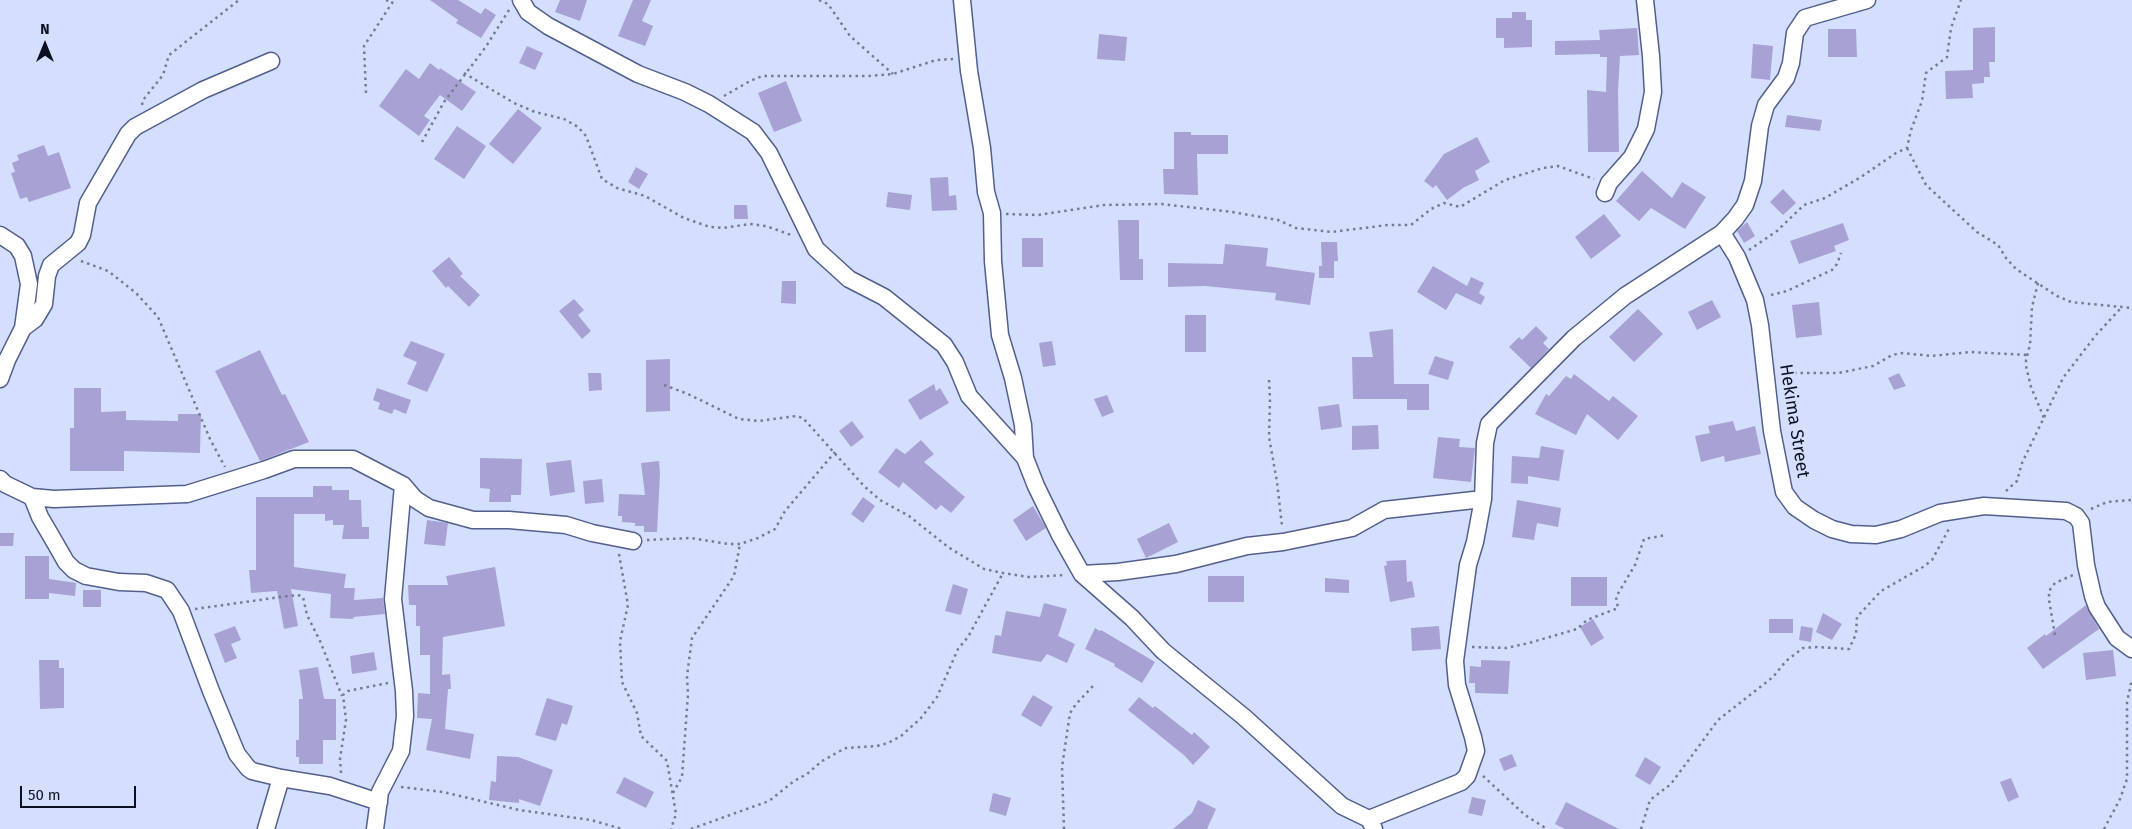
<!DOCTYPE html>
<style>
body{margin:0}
#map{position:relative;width:2132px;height:829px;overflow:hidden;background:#d4dffe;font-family:"Fira Sans",sans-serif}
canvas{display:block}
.north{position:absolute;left:20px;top:20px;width:50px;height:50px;-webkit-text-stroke:4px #d4dffe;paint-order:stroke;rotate:0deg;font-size:14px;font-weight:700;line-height:20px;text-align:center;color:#0b1021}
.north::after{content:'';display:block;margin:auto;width:18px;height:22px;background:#0b1021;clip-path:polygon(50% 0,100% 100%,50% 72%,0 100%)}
.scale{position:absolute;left:20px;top:786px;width:116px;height:22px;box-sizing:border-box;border:2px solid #0b1021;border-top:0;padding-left:6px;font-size:15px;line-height:18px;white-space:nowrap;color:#0b1021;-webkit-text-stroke:4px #d4dffe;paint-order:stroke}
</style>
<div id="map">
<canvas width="2132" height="829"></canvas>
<div class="north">N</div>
<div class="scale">50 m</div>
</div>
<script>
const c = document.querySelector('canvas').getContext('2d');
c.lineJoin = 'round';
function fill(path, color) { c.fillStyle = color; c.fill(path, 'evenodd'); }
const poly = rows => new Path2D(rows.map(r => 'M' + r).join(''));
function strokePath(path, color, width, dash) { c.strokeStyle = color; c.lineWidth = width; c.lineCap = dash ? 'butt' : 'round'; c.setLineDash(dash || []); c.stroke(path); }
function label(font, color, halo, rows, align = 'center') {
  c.font = font + ' "Fira Sans",sans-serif'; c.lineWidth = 4; c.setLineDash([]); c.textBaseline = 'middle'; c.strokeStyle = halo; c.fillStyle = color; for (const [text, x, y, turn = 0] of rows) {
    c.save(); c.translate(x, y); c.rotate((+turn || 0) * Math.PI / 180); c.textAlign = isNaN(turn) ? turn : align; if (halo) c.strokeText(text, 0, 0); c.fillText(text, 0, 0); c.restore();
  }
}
const building = poly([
 [430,0,458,0,481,14,485,8,496,15,481,38,456,23,458,20],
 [560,0,587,0,580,21,555,12],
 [633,0,651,0,642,21,653,26,645,46,618,36],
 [1512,12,1526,12,1526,20,1532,20,1532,47,1504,48,1504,38,1496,38,1496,18,1512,18],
 [1995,27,1995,62,1989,62,1990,77,1984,77,1984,83,1972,84,1973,98,1946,99,1945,71,1973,70,1973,28],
 [1637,28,1639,55,1620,56,1618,91,1619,152,1588,152,1587,90,1606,92,1607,57,1600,57,1600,54,1555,55,1555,41,1600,40,1599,30],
 [1828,29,1856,29,1857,57,1828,57],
 [1099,34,1127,37,1125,61,1097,59],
 [1753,44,1773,46,1770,80,1751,78],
 [527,46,543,53,535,70,519,63],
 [430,63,439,70,440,68,476,92,462,111,440,95,424,116,430,120,419,136,379,106,406,69,419,79],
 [786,81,802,121,774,132,758,93],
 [518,109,542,128,513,164,489,144],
 [1787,115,1822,120,1820,131,1785,127],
 [457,126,486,146,464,179,434,159],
 [1174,132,1191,132,1191,135,1228,135,1228,154,1197,154,1198,195,1164,194,1163,169,1174,169],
 [1477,137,1490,162,1475,171,1479,180,1463,188,1447,200,1436,185,1433,188,1424,181,1444,154],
 [44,145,48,156,59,152,71,188,29,202,27,197,20,199,11,173,15,172,12,163,19,160,17,155],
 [636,167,648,174,639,189,628,182],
 [1642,171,1672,198,1682,182,1706,197,1685,229,1651,208,1639,221,1616,201],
 [948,177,949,196,956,195,957,210,932,211,930,178],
 [1783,189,1796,203,1783,215,1770,202],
 [888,192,912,195,910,210,886,207],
 [734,205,747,205,748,219,734,219],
 [1604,214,1621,236,1591,259,1575,237],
 [1118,220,1139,220,1139,259,1143,259,1143,280,1120,280],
 [1747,222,1755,236,1744,243,1737,231],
 [1843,223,1849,240,1834,246,1836,251,1799,264,1790,241],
 [1022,238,1043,238,1043,267,1022,267],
 [1321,242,1337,242,1338,261,1334,261,1334,278,1319,278,1319,266,1322,266],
 [1225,244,1268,248,1266,266,1315,273,1310,305,1275,300,1276,293,1205,286,1168,287,1168,263,1223,264],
 [449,257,463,274,460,276,480,295,469,307,448,286,446,288,432,271],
 [1433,266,1467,286,1471,277,1484,283,1479,293,1485,297,1481,305,1456,293,1446,310,1417,292],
 [782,281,796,281,796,304,781,303],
 [574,299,584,310,578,315,591,331,582,339,559,311],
 [1712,300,1721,317,1697,330,1688,312],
 [1819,302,1822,335,1796,338,1792,305],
 [1638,309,1663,334,1634,362,1609,337],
 [1185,315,1206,315,1206,352,1185,352],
 [1536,326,1548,338,1543,343,1549,349,1531,368,1509,347,1519,337,1522,340],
 [1393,329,1394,384,1429,384,1429,410,1407,410,1407,399,1353,399,1352,357,1373,357,1369,332],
 [411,341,445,354,427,392,407,384,417,362,403,356],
 [1052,341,1056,365,1043,367,1039,343],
 [260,350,282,395,285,394,309,442,260,461,215,371],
 [1435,356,1454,362,1448,380,1428,374],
 [670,359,670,411,646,412,646,360],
 [588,373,601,373,602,390,589,391],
 [1899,373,1906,386,1894,390,1888,378],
 [1574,374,1609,401,1613,396,1638,416,1618,440,1587,414,1576,435,1535,414,1546,394,1549,396,1566,376,1571,379],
 [934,384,936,391,940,388,949,403,920,420,908,400],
 [74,388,101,388,101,412,126,411,126,420,178,421,178,414,201,414,200,453,124,451,124,471,70,471,70,428,74,428],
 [377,388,411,400,406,414,394,409,392,414,378,409,380,403,373,400],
 [1107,395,1114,412,1102,417,1094,399],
 [1339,404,1342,427,1321,430,1318,407],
 [852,421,864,437,851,447,839,431],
 [1733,421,1736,431,1755,426,1761,454,1725,462,1724,456,1701,462,1695,436,1710,433,1708,426],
 [1378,425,1379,449,1352,450,1352,426],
 [1438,437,1460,439,1459,447,1475,448,1471,482,1433,478],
 [921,440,934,454,924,462,965,497,951,513,941,505,936,510,903,482,899,488,878,472,896,448,905,454],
 [1541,446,1564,450,1559,481,1528,476,1528,484,1511,483,1512,456,1539,458],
 [480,458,522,459,521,495,511,495,511,502,489,502,490,489,480,488],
 [571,460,575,492,550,496,546,463],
 [659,461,660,474,657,532,644,532,644,526,635,526,635,523,622,522,622,516,618,516,619,494,645,495,641,463],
 [602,479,604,502,585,504,583,481],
 [313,486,332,486,332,490,349,490,349,500,361,500,362,527,369,527,369,539,342,539,344,525,333,525,333,520,325,521,325,514,294,514,294,567,346,574,344,588,355,588,354,600,383,598,385,614,354,617,353,619,330,618,331,594,291,589,298,626,284,629,277,591,251,593,249,570,256,570,256,497,313,497],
 [863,497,875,506,863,523,851,514],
 [1517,500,1561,508,1558,527,1537,523,1534,540,1512,537],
 [1033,506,1046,528,1026,541,1013,520],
 [427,520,448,523,445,546,424,544],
 [1169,523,1178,542,1146,558,1137,539],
 [0,533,14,533,13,546,0,546],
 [25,556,49,556,49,579,76,583,75,596,49,593,49,599,25,599],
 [1406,560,1407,582,1412,581,1415,597,1390,602,1384,566,1387,565,1386,561],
 [495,567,505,626,443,637,442,675,450,674,451,689,448,689,445,729,474,734,470,759,426,750,432,719,417,718,418,693,430,694,430,655,420,655,420,626,416,626,416,605,409,605,408,585,448,585,446,576],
 [1208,576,1244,576,1244,602,1208,602],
 [1571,577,1607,577,1607,606,1571,606],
 [1325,578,1349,580,1349,593,1325,592],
 [953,584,968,589,961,615,945,611],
 [83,590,101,590,101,607,83,607],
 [1044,603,1067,609,1058,636,1075,644,1067,663,1047,654,1041,662,992,653,995,635,1001,636,1006,611,1040,617],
 [2086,605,2099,629,2043,669,2027,648,2045,634,2046,636],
 [1823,613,1842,624,1832,640,1816,632],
 [1593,619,1604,638,1591,646,1580,627],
 [1769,619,1793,619,1793,633,1769,633],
 [235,626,241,640,231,644,237,658,225,663,214,634],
 [1439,626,1441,649,1412,651,1411,628],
 [1801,626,1813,628,1811,642,1799,640],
 [1095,628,1100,631,1101,630,1155,662,1142,683,1114,666,1115,664,1085,649],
 [2113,650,2116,676,2086,680,2083,653],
 [374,652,377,670,352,674,350,656],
 [39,660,59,660,59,668,64,668,64,708,40,709],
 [1481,660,1510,661,1508,694,1475,693,1475,683,1469,683,1470,666,1481,667],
 [318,667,324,699,336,699,336,740,323,740,323,764,299,764,299,757,296,757,296,740,299,740,299,699,303,699,299,670],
 [1033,695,1053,707,1041,727,1021,715],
 [1139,697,1153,708,1155,706,1192,735,1194,732,1210,747,1193,765,1185,756,1128,710],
 [547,698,573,706,567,725,562,723,556,741,535,735],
 [1512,754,1517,766,1504,771,1499,759],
 [497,756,518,757,553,770,540,806,519,799,519,803,489,800,491,781,496,782],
 [1645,757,1661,767,1650,785,1635,776],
 [624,777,654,792,646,808,616,793],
 [2011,778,2019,797,2008,802,2000,782],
 [993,793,1011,798,1006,816,989,811],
 [1472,797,1486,800,1482,816,1468,813],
 [1198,800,1216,809,1207,829,1173,829,1192,813],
 [1566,802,1619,829,1565,829,1555,824]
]);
const path = poly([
 [386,0,392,2],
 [819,0,828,4,850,36,893,74],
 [464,73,514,103,535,112,564,119,578,127,586,136,602,179,617,188,645,196,684,218,710,227,723,228,750,224,766,226,791,235],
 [366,93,364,46,394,0],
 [724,96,750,81,762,76,868,76,893,74,936,60,953,59],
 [142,105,143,100,163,75,169,55,239,0],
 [422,142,444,102,485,48,509,10],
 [1907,148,1926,185,1977,232,1998,245,2006,258,2016,269,2057,296,2071,302,2132,308],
 [1006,214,1038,215,1104,205,1162,204,1232,212,1278,220,1296,228,1331,232,1388,225,1411,225,1431,209,1444,203,1460,207,1505,180,1543,168,1558,166,1594,179],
 [1749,250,1777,231,1804,205,1825,198,1861,177,1896,153,1907,148,1911,130,1922,101,1926,73,1947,57,1951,28,1961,0],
 [81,261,108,271,136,293,158,317,210,439,225,467],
 [2038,283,2032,307,2030,345,2026,360,2026,366,2031,387,2044,418],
 [1771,295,1787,291,1832,270,1837,264,1841,253],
 [1781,373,1838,373,1873,366,1892,355,1903,353,1931,356,1970,352,2028,355],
 [1269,380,1270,399,1269,437,1277,482,1282,526],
 [664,385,688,394,739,419,759,421,796,416,803,418,864,486,880,500,909,516,948,547,984,569,1003,573,1029,577,1066,575],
 [2006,491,2017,481,2022,463,2063,378,2096,335,2121,308],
 [2091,509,2107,502,2132,500],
 [647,540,691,538,728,544,740,544,758,538,775,529,785,511,835,452],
 [619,554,628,605,620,641,622,682,637,713,641,736,667,761,676,814,671,829],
 [195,609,288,596,298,595,303,597,307,615,320,641,342,696],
 [2055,635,2049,600,2049,591,2055,583,2073,575],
 [1472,647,1506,648,1529,643,1577,629,1587,620,1618,608,1616,597,1635,565,1644,539,1666,535],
 [341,773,340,759,346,720,343,695,348,691,388,683],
 [1483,776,1525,815,1547,829],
 [401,787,443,792,519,810,591,820,622,829],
 [673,793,682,777,688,694,687,676,692,638,734,576,740,544],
 [691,829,769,801,794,781,807,774,822,761,840,751,846,748,877,746,888,743,901,736,921,718,937,697,958,649,968,637,1003,573],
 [1064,829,1062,767,1070,713,1076,704,1094,685],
 [1641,829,1650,800,1671,784,1718,720,1773,677,1786,661,1803,648,1817,647,1849,649,1856,634,1857,617,1881,591,1923,567,1932,560,1950,527],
 [2104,829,2120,799,2127,779,2127,702,2132,679]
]);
const street = poly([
 [521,0,528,12,548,26,638,74,685,92,709,104,753,132,769,153,816,249,849,279,884,297,944,345,955,362,969,396,1025,458],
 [962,0,969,71,982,148,986,192,992,213,993,261,1000,335,1013,378,1023,425,1025,458,1036,486,1060,535,1082,574,1132,618,1163,651,1244,717,1342,806,1369,819,1374,829],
 [1605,193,1609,183,1632,157,1646,129,1653,92,1651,56,1645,0],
 [1722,233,1737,257,1755,300,1760,325,1772,431,1784,492,1795,507,1814,520,1832,529,1851,534,1876,535,1901,529,1940,513,1984,506,2066,511,2076,516,2081,523,2086,565,2093,596,2097,607,2117,638,2132,649],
 [0,235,17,246,23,256,29,284,23,328,7,360,0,379],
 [23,328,35,319,44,304,47,276,51,265,78,243,82,235,88,203,128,134,135,127,203,90,271,61],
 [0,479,5,484,32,497,54,499,187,494,264,470,294,459,353,459,403,485,415,499,429,508,473,520,509,520,566,525,592,533,633,541],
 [32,497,40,517,54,541,66,562,74,570,86,576,119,582,146,583,167,590,181,611,211,691,237,754,248,768,252,771,281,778,330,786,379,802],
 [1082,574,1118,572,1176,564,1247,546,1283,542,1352,528,1384,510,1483,499],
 [1369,819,1461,782,1467,776,1476,751,1473,737,1457,685,1455,661,1468,565,1475,542,1483,499,1485,443,1489,424,1574,338,1625,296,1722,233,1735,219,1745,205,1753,181,1760,126,1766,105,1786,78,1791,63,1795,33,1805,18,1867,0],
 [266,829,281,778],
 [375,829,380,792,401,751,405,716,404,691,393,599,403,485]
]);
const streetNames = [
 ["Hekima Street",1794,421,81]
];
fill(building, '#a8a1d4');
strokePath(street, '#525f8c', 19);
strokePath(path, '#747c94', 2.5, [2.5, 4]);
strokePath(street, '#fff', 16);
label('18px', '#0b1021', '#d4dffe', streetNames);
</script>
